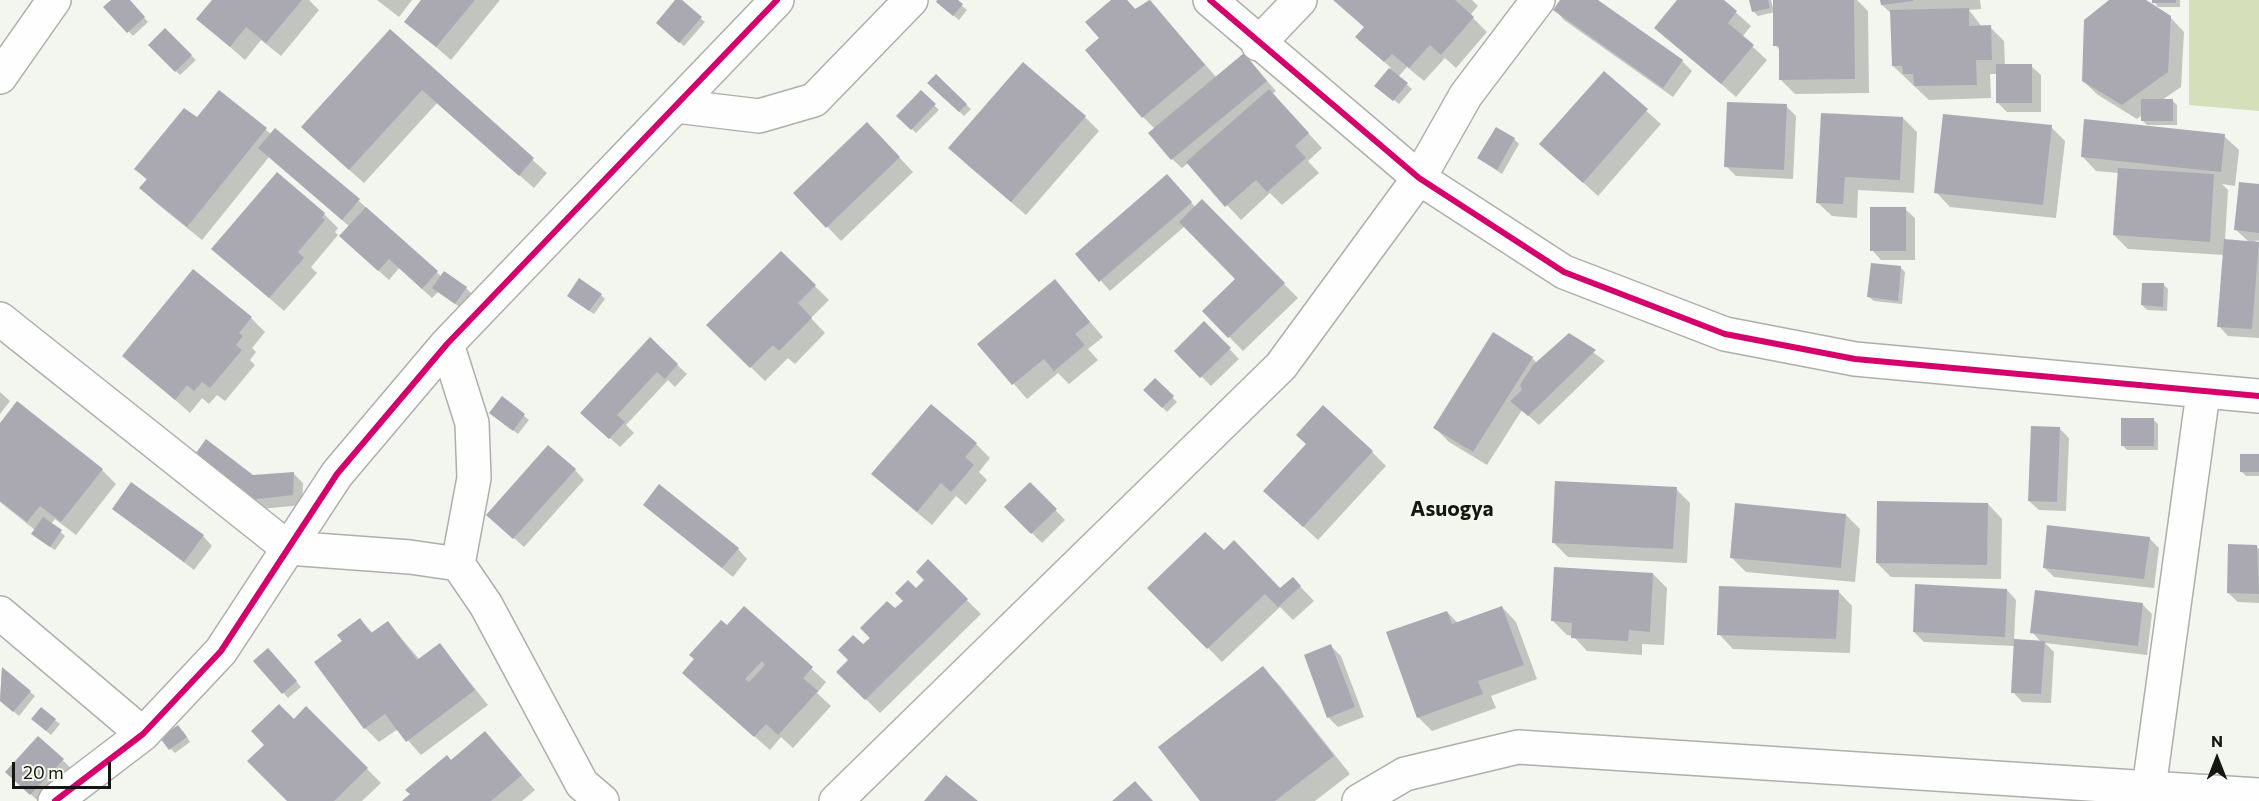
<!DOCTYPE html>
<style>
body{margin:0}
#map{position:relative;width:2259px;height:801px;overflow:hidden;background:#f3f5ef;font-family:Commissioner,sans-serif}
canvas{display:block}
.north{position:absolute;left:2187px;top:729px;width:60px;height:60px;-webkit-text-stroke:4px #f4f8ec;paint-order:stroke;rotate:0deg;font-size:16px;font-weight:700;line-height:24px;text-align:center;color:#151612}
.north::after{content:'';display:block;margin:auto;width:21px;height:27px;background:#151612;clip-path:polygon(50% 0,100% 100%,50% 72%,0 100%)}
.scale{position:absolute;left:12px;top:762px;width:99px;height:27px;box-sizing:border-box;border:3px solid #151612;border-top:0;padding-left:8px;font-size:18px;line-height:21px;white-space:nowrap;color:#151612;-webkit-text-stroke:4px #f4f8ec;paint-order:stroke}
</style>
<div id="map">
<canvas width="2259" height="801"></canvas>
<div class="north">N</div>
<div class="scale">20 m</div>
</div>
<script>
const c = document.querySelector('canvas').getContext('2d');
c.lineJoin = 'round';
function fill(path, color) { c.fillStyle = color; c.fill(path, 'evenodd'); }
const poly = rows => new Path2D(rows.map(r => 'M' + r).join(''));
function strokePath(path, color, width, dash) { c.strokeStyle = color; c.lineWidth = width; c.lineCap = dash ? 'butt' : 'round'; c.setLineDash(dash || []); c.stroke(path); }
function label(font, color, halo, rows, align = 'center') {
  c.font = font + ' Commissioner,sans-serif'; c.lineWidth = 6; c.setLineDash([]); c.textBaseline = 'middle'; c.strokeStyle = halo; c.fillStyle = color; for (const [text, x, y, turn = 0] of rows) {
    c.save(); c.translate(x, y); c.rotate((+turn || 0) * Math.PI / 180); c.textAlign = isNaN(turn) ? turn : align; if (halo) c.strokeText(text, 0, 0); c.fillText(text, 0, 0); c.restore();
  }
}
const green = poly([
 [2189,0,2259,0,2259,111,2189,105]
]);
const shadow = poly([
 [113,0,128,0,148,22,133,36,105,7],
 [214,0,309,0,319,10,281,56,261,40,245,60,198,19],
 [377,0,412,0,399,17],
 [423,0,500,0,451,60,406,21],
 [677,0,705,22,684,46,662,27],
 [939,0,955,0,967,10,959,20,942,6],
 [1113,0,1127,0,1136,10,1149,0,1217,78,1244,55,1276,91,1272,94,1322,148,1308,161,1319,173,1282,205,1270,193,1241,220,1188,163,1182,168,1172,159,1155,129,1143,117,1101,39],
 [1336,0,1472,0,1478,6,1470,15,1487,32,1456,68,1445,58,1424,81,1407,67,1398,77,1412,89,1399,104,1376,86,1391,68,1357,37,1365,28],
 [1562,0,1595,0,1682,61,1692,71,1673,97,1564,20,1555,10],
 [1679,0,1722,0,1751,26,1742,37,1767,60,1736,97,1656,27],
 [1751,0,1771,0,1773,8,1774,0,1857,0,1868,11,1869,93,1795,94,1781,80,1780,50,1775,45,1775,12,1758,16,1753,11],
 [1882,0,1980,0,1981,9,1969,10,1982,27,1990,27,2004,41,2005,66,2031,66,2041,75,2041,112,2007,112,1997,102,1997,74,1990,74,1991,98,1929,100,1893,66,1892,14,1882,5],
 [2111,0,2143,0,2170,17,2184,32,2181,87,2162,100,2172,100,2177,105,2177,125,2147,125,2142,120,2142,115,2137,119,2098,95,2083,81],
 [2153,0,2180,0,2180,7,2158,7],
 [165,30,196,60,180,75,150,45],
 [390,31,547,173,534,188,437,103,364,183,317,141],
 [1604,73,1661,124,1598,196,1541,144],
 [936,76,971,109,964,116,929,83],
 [220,92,271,134,275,130,359,201,442,277,444,273,466,288,471,293,461,308,438,292,432,298,399,268,389,280,351,246,350,227,269,157,202,240,155,202,141,188,147,180,136,169,197,119],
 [921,92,939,110,916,133,898,116],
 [1786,106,1796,116,1793,179,1736,176,1726,166],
 [1085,117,1099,131,1026,215,964,162],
 [1903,118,1917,132,1914,193,1858,190,1857,218,1832,216,1817,202],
 [2051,127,2065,141,2056,218,1950,207,1936,192],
 [2224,136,2239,150,2235,186,2222,184,2228,190,2225,240,2249,242,2235,229,2259,186,2259,241,2255,240,2259,244,2259,338,2228,336,2219,326,2224,255,2128,249,2114,235,2119,173,2096,171,2082,156],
 [881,138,913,172,841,241,795,193],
 [1514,139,1519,144,1502,174,1478,158],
 [1177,186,1196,208,1202,202,1298,298,1243,351,1204,311,1237,279,1185,226,1110,291,1077,254],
 [1905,209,1915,218,1915,260,1881,260,1872,250],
 [324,214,338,228,335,232,338,235,311,267,317,273,284,311,213,249],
 [781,253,829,300,811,318,825,333,795,364,788,358,765,381,708,325],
 [1900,267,1905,272,1902,304,1874,301,1869,297],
 [1055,281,1103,337,1088,349,1098,360,1069,384,1058,373,1027,399,979,344],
 [2164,285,2168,289,2167,311,2147,310,2142,305],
 [601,295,605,299,594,314,573,300],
 [251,318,265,332,252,348,256,352,250,360,255,365,225,401,217,395,209,404,202,398,190,413,124,355],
 [1204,323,1239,359,1211,386,1176,351],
 [1569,335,1605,361,1539,425,1522,410,1487,465,1449,442,1435,428,1532,358,1537,363],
 [650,339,687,374,675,387,668,380,626,425,634,433,620,447,592,422],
 [1155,380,1177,402,1167,412,1145,390],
 [0,392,10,401,0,414],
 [502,398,529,420,518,434,496,417],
 [2153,419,2158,424,2158,450,2127,450,2123,446],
 [0,425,102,470,116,484,76,535,55,519,51,524,65,536,55,550,37,538,35,530,0,502],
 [2059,428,2069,438,2066,511,2039,510,2029,501],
 [976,444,990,458,979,472,987,480,966,505,956,496,932,525,888,488],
 [1372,452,1386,466,1318,540,1280,505],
 [2259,455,2259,476,2246,476,2241,471],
 [575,470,584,480,524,547,498,524],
 [293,473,303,483,302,505,251,510,253,477],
 [1030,484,1065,520,1042,543,1006,507],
 [1676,489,1690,503,1687,563,1568,557,1554,543],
 [1988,504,2002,519,2001,579,1891,577,1877,563],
 [114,509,203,536,212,546,194,570],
 [655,514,738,549,747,559,733,577],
 [1846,515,1860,529,1855,582,1746,572,1732,558],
 [2149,538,2159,548,2154,588,2054,577,2044,567],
 [2257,547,2259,549,2259,603,2238,602,2228,593],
 [1224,552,1280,590,1293,579,1314,601,1293,620,1280,607,1222,662,1149,588],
 [928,562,981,614,880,713,838,672,926,580],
 [1653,574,1667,588,1664,645,1642,644,1642,655,1587,651,1573,636,1567,635,1553,621],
 [2007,590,2016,600,2014,640,2041,642,2032,632,2142,604,2152,614,2147,655,2045,643,2054,652,2051,703,2022,702,2013,692,2015,646,1924,642,1914,632],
 [1838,591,1852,606,1850,653,1733,649,1719,634],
 [1502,607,1516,622,1537,679,1491,696,1496,708,1432,731,1418,717,1447,612,1458,623],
 [744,608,826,682,817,693,831,706,793,748,781,737,770,750,698,687],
 [360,620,374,634,388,623,420,660,440,645,488,705,421,755,398,729,379,742,365,728,316,663,344,641],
 [1331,646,1341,656,1364,717,1338,727,1328,717],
 [273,654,301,687,288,698,255,661],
 [1263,668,1280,686,1350,774,1315,801,1202,801],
 [2,669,35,696,19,716,0,700],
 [306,708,381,783,362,801,289,801,266,745],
 [41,709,60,724,51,735,37,723],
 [183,731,190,742,175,753,171,749],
 [485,733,535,790,522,801,404,801],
 [39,738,73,770,43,801,38,801,7,772]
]);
const building = poly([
 [111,0,130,0,145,17,127,33,103,7],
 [212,0,302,0,266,43,246,27,230,47,196,19],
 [421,0,475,0,436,47,404,22],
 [675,0,682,0,702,17,679,43,656,23],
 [937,0,958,0,963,4,953,16,936,2],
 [1111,0,1127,0,1135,9,1150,0,1205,65,1142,118,1085,50,1099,38,1085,22],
 [1333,0,1455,0,1474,17,1441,55,1430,45,1409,68,1392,54,1384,62,1355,37,1364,27],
 [1560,0,1598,0,1683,60,1663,88,1553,10],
 [1677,0,1724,0,1737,11,1728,23,1754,45,1721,84,1654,28],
 [1749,0,1768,0,1770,8,1752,12],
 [1773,0,1854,0,1855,79,1779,80,1779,46,1773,46],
 [1880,0,1913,0,1913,1,1881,5],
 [2109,0,2146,0,2171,16,2168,72,2122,105,2082,81,2084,20],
 [2152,0,2176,0,2176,3,2152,3],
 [1969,8,1969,26,1991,25,1992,60,1976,60,1977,85,1914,86,1913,74,1903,74,1902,66,1892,66,1890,10],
 [165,28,192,55,175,72,148,45],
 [390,29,534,158,519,176,422,90,349,170,301,127],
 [1244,53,1267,81,1171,160,1148,133],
 [1023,62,1086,116,1011,202,948,148],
 [1996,64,2032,64,2032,103,1996,103],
 [1389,68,1408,83,1393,101,1374,86],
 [1604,71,1648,109,1583,183,1539,144],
 [936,74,967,104,959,112,927,83],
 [1269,89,1309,133,1295,146,1306,158,1267,192,1256,180,1225,207,1186,162],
 [219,90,267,128,187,227,139,188,147,179,134,169,184,108,197,117],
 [921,90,936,104,911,130,896,116],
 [2141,99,2173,99,2173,121,2141,121],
 [1727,102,1787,104,1784,170,1724,167],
 [1821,113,1903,117,1900,180,1845,177,1843,204,1816,203],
 [1943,114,2052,125,2043,205,1934,193],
 [2084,119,2225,134,2221,172,2081,157],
 [867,122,900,157,826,228,793,193],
 [1496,127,1515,138,1497,170,1477,158],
 [275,128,360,199,342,220,258,148],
 [2118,168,2214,174,2210,242,2113,235],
 [277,172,325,213,322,217,325,220,298,252,304,258,269,298,211,249],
 [1167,174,1192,202,1099,282,1075,254],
 [2239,182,2259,184,2259,233,2234,230],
 [1202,199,1285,283,1228,338,1202,311,1235,279,1179,222],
 [366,207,438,271,422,289,389,259,378,271,339,236],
 [1870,207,1906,207,1906,251,1870,251],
 [2224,239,2259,242,2252,329,2217,327],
 [781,251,816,285,798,303,812,318,779,351,773,345,750,368,706,325],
 [1871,263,1901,266,1898,301,1867,297],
 [193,269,252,317,239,333,243,336,236,345,242,350,210,388,202,382,194,391,187,385,175,400,122,356],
 [444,271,467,287,455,304,432,288],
 [579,278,602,294,589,311,567,296],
 [1055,279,1090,322,1075,334,1085,345,1054,371,1044,359,1012,385,977,344],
 [2142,283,2164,283,2163,307,2141,305],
 [1204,321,1231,348,1200,378,1174,351],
 [1493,332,1533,357,1473,452,1433,428],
 [1569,333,1596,350,1528,416,1510,401,1522,390,1520,385,1533,365],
 [650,337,678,364,665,379,657,372,617,415,625,422,609,439,580,413],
 [1155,378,1174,396,1162,408,1143,390],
 [502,396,525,414,513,431,489,413],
 [17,401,103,469,61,522,40,506,27,522,0,501,0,423],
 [931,404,977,443,965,457,974,465,951,492,941,483,917,512,871,474],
 [1323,405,1373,451,1303,527,1263,491,1306,444,1296,435],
 [2121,418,2154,418,2154,446,2121,446],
 [2031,426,2060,427,2057,502,2028,501],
 [206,439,253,475,294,472,293,495,240,501,191,460],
 [548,445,576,469,513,539,486,515],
 [2240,454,2259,454,2259,472,2240,472],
 [1555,481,1677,487,1673,549,1552,543],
 [131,482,204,535,184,562,112,509],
 [1030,482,1057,509,1031,534,1004,507],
 [659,484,739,548,722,568,643,505],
 [1877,501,1988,503,1987,565,1876,563],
 [1735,503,1846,514,1841,568,1730,558],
 [43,517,62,530,50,547,31,534],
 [2047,525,2150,537,2144,579,2043,568],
 [1205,532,1224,550,1234,540,1280,588,1293,577,1301,586,1278,607,1265,594,1207,649,1147,588],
 [2228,544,2257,545,2259,594,2227,593],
 [928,559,968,599,865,700,836,672,848,660,838,650,853,635,863,644,870,638,860,628,887,601,895,608,903,601,895,593,908,580,916,588,924,580,916,572],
 [1554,567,1653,573,1650,632,1629,630,1628,641,1571,638,1572,623,1551,621],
 [1915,584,2007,589,2005,637,1913,632],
 [1719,586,1839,590,1836,639,1717,635],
 [2035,590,2143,603,2138,646,2030,633],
 [744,606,813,667,803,678,818,691,778,735,766,724,754,737,682,673,694,659,689,655,721,620,727,625],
 [762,661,765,665,749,682,745,679],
 [1502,606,1524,665,1478,681,1483,694,1417,718,1386,632,1447,611,1452,624],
 [360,618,371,633,388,621,417,660,440,643,475,690,406,742,385,714,364,729,314,662,342,641,337,635],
 [2014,639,2045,641,2041,694,2011,693],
 [1331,644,1355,707,1327,718,1304,655],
 [268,648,297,681,282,694,253,661],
 [1263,666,1334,756,1275,801,1200,801,1158,747],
 [2,667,31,691,13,712,0,701],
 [279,704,294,719,306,706,368,768,334,801,287,801,247,761,264,745,251,731],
 [41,707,56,719,46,731,31,719],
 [178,725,187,737,169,750,160,738],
 [485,731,522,775,491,801,402,801,410,794,405,790,447,755,451,760],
 [38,736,64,759,30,795,5,772],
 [946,775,978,801,924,801],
 [1135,781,1153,801,1112,801]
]);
const minor = poly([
 [1210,0,1419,178,1564,272,1725,334,1855,359,2259,396],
 [1258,44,1300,0],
 [0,77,54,0],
 [676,106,759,116,814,100,911,0],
 [0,319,288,548,410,557,458,564,486,605,582,784,602,801],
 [447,344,472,423,474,478,458,564],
 [0,613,143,734],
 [2149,788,2203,393],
 [55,801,143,734,221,651,337,474,447,344,777,0],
 [836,801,1281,366,1419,178,1466,95,1538,0],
 [1359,801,1405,774,1518,747,2259,795]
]);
const cycleway = poly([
 [1210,0,1419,178,1564,272,1725,334,1855,359,2259,396],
 [55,801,143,734,221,651,337,474,447,344,777,0]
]);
const districtNames = [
 ["Asuogya",1452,509]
];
fill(green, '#d5dfba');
fill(shadow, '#0003');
fill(building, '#aaa9b2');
strokePath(minor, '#aeafaa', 36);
strokePath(minor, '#fdfefd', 33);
strokePath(cycleway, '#d6006c', 6);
label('bold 21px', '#151612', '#f4f8ec', districtNames);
</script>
